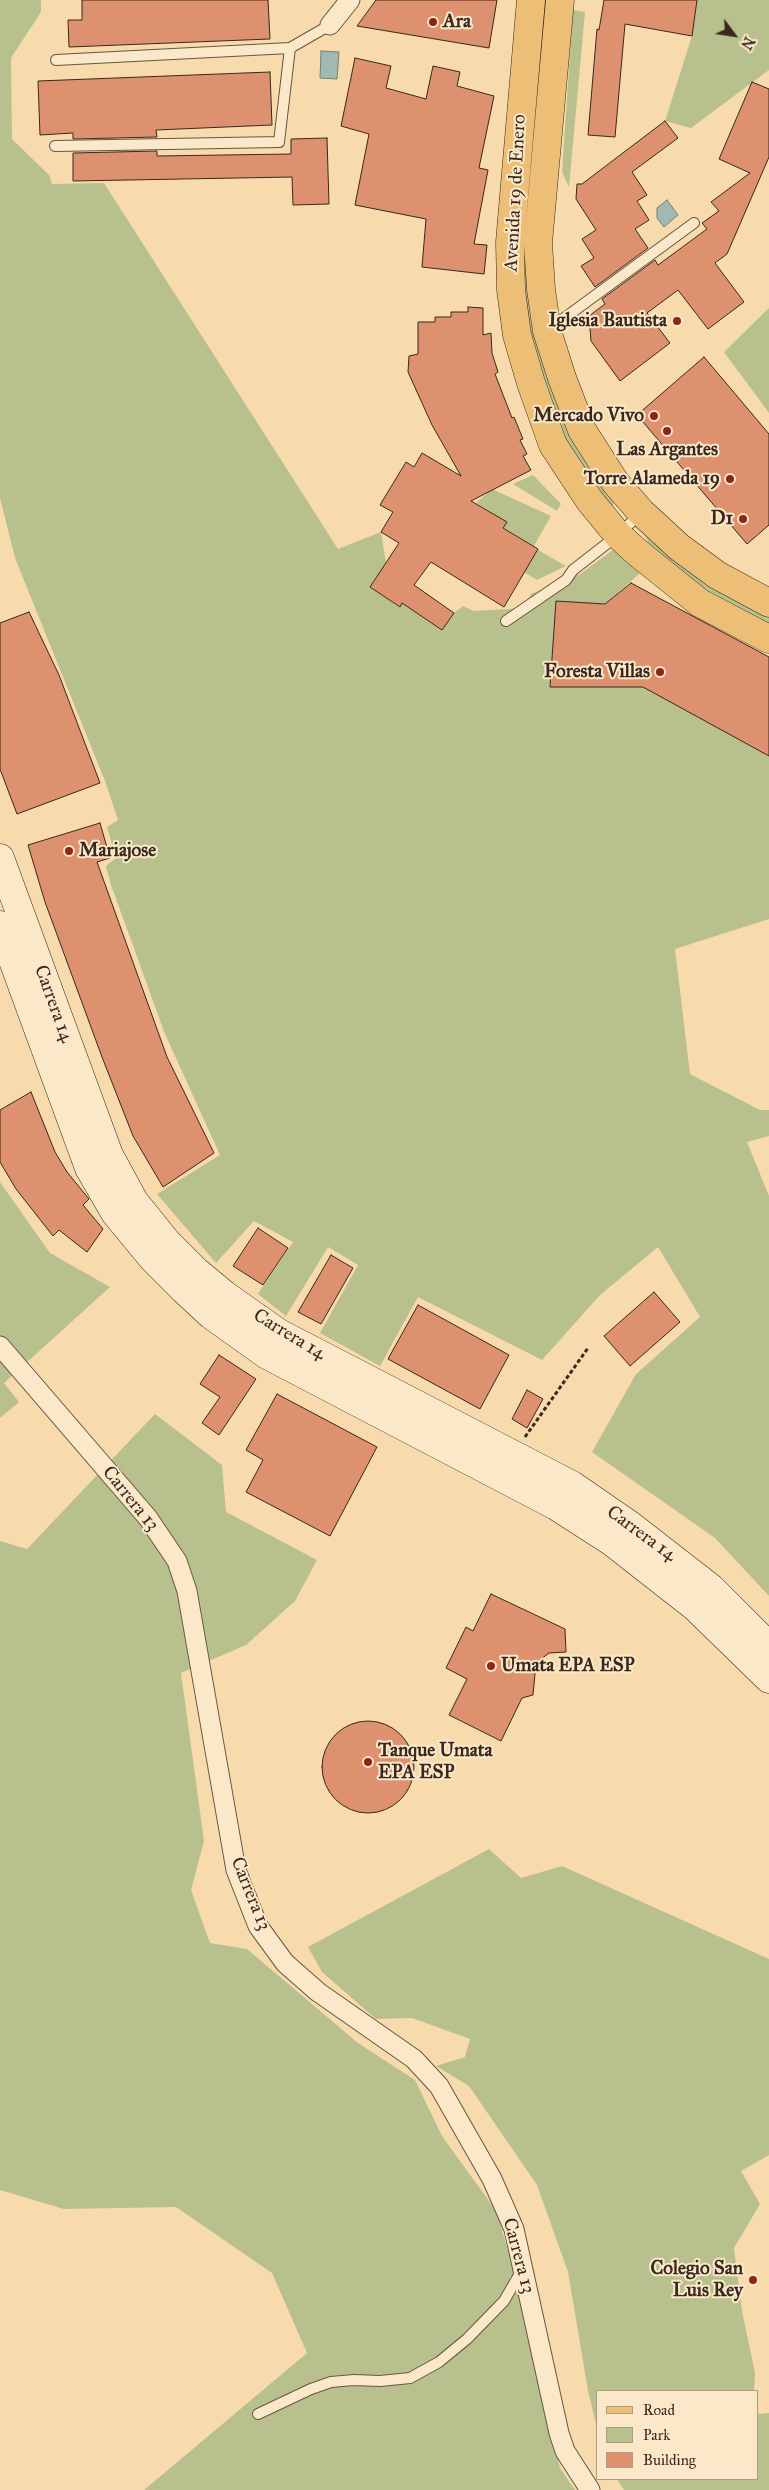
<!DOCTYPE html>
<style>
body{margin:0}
#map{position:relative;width:769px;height:2490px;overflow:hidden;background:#f8dbac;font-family:"IM FELL Great Primer",serif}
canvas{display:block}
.legend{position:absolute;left:596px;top:2390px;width:162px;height:90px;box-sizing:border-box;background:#fae8c9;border:1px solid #ac9b85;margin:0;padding:6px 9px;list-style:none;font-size:15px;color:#38281e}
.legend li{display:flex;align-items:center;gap:10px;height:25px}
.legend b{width:25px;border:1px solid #ac9b85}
.north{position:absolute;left:709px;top:10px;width:50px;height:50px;-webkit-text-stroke:4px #fae8c9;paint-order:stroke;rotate:121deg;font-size:14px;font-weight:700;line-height:20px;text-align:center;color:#38281e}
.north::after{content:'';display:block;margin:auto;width:18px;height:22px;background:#38281e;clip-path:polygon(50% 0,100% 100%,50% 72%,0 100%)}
</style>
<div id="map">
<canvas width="769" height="2490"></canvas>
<ul class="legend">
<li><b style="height:6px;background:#ecbe76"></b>Road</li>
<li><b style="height:14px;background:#b8c18d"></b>Park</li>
<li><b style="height:14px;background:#dd916e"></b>Building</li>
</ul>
<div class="north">N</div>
</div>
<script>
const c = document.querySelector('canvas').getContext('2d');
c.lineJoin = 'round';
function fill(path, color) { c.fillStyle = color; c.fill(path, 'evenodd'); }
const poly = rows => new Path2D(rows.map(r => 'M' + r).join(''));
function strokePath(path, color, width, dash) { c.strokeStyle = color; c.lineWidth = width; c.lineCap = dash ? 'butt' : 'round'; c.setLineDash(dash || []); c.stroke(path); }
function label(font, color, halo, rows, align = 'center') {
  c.font = font + ' "IM FELL Great Primer",serif'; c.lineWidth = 4; c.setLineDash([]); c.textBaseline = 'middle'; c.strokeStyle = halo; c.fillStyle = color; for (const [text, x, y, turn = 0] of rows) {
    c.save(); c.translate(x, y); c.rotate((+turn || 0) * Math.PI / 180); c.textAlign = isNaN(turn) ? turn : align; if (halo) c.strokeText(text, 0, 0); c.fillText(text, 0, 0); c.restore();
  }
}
const green = poly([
 [0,0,41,0,41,12,11,58,12,139,49,175,52,184,104,183,338,549,381,532,386,563,370,587,399,607,402,603,442,630,454,613,463,606,474,611,524,608,531,594,580,574,613,550,640,573,605,604,556,601,550,687,643,687,769,756,769,919,675,949,690,1074,760,1110,769,1110,769,1136,747,1142,769,1196,769,1596,715,1538,592,1452,636,1374,700,1317,658,1247,600,1295,542,1360,418,1297,380,1366,320,1333,358,1265,328,1247,286,1316,258,1294,293,1242,254,1221,216,1263,157,1194,220,1155,165,1034,111,885,106,866,116,858,107,827,118,820,105,781,15,558,0,498],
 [541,0,551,0,529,242,615,501,611,510,562,440,526,334,518,243],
 [697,0,769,0,769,70,691,128,665,121,692,36],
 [573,10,585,12,569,187,562,172],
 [769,308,769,413,724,352],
 [533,475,561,504,557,511,513,484],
 [492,489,551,516,534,546,503,528,506,522,476,503],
 [645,536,706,585,769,617,769,629,700,594,655,557],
 [538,550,566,566,537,580,524,572],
 [0,1182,50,1253,110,1287,4,1383,19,1402,0,1418],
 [155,1414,222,1465,226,1512,317,1560,295,1601,246,1645,181,1673,204,1841,191,1890,210,1943,247,1949,358,2043,415,2080,442,2136,497,2212,523,2304,560,2468,575,2490,144,2490,307,2353,272,2273,176,2207,64,2209,0,2190,0,1541,27,1549],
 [489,1849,521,1878,562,1866,769,1959,769,2155,741,2171,760,2204,734,2248,742,2311,755,2373,754,2391,598,2391,598,2432,588,2391,568,2272,537,2185,469,2086,436,2066,465,2057,470,2039,412,2018,376,2019,322,1972,308,1947],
 [769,2413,769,2490,624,2490,617,2479,758,2479,758,2414]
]);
const water = poly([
 [321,51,339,52,337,79,320,78,321,51],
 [667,200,678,215,664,227,657,218,657,208,667,200]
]);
const building = poly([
 [82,0,268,0,270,39,69,47,68,20,82,20,82,0],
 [376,0,497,0,489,48,357,26,376,0],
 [604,0,697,0,692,36,625,24,615,137,588,135,597,29,599,30,604,0],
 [355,58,391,66,386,88,426,99,433,66,460,72,457,86,494,96,479,168,488,170,474,244,487,245,484,274,422,267,426,219,355,205,369,134,341,126,355,58],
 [270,72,272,125,156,130,157,137,73,139,73,133,40,135,38,81,270,72],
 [752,82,769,89,769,157,727,254,715,263,744,302,708,329,678,290,647,313,670,343,620,381,591,341,589,316,605,304,602,299,655,260,658,265,707,229,702,223,719,211,711,202,750,173,719,159,752,82],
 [665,121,678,138,632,172,647,195,637,201,649,220,635,229,648,248,595,287,581,266,594,258,582,239,596,230,576,199,577,184,582,184,665,121],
 [327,138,329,204,293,205,292,177,73,181,73,153,157,151,157,156,291,154,291,139,327,138],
 [468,307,483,308,483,335,491,333,492,353,498,372,495,374,512,418,514,417,523,439,520,440,527,454,523,456,531,470,471,501,507,522,503,528,538,549,504,607,431,562,414,585,454,613,442,630,402,603,400,607,370,587,399,543,381,532,393,512,380,505,406,462,414,467,422,453,461,476,432,425,408,372,409,356,418,354,418,322,435,322,435,317,451,317,451,312,468,312,468,307],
 [704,357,769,434,769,525,747,544,637,415,704,357],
 [631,583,769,657,769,756,643,687,550,687,556,601,605,604,631,583],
 [29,612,59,675,100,783,17,814,0,769,0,623,29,612],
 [100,823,110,858,97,862,167,1057,214,1153,163,1187,133,1136,102,1057,45,902,28,845,100,823],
 [31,1092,55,1152,67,1172,89,1199,83,1205,103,1229,87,1252,59,1230,53,1236,16,1189,0,1162,0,1110,31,1092],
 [258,1228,288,1248,263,1285,233,1266,258,1228],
 [331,1255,353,1268,321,1324,298,1312,331,1255],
 [654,1292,680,1322,630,1366,604,1336,654,1292],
 [418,1305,509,1355,480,1409,388,1359,418,1305],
 [219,1355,256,1379,219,1435,202,1423,220,1397,200,1384,219,1355],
 [527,1390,543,1399,527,1428,512,1419,527,1390],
 [277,1394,377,1447,330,1536,246,1492,263,1460,246,1450,277,1394],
 [491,1594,565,1629,566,1652,549,1653,536,1663,533,1695,522,1698,501,1741,449,1715,467,1679,446,1668,466,1627,473,1631,491,1594],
 '322 1767a46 46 0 1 1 92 0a46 46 0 1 1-92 0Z'
]);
const path = poly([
 [525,1437,588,1348]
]);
const lane = poly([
 [56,60,290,48,330,25],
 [55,146,279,142,290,48],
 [548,330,694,223],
 [506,621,566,580,573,570,618,535,641,513],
 [258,2414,311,2389,331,2382,354,2380,380,2381,410,2378,439,2362,467,2339,504,2301,522,2270]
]);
const street = poly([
 [330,25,350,0],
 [0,1346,148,1518,177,1561,187,1591,236,1870,258,1926,285,1963,318,1992,414,2059,439,2086,492,2179,514,2229,559,2433,565,2451,590,2490]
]);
const secondary = poly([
 [0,858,109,1155,134,1201,167,1242,196,1271,225,1295,279,1333,572,1485,630,1525,711,1588,769,1646],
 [0,925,89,1168,115,1213,153,1259,184,1290,211,1315,267,1355,556,1506,612,1542,695,1607,769,1679]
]);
const primary = poly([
 [531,0,510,242,511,290,517,335,531,383,553,445,590,501,618,535,639,554,700,603,769,639],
 [560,0,538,243,541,289,547,331,562,378,582,430,615,482,641,512,679,547,717,575,769,603]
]);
const markers = [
 [433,22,5,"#8f2418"],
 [677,321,5,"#8f2418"],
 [654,416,5,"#8f2418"],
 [667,431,5,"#8f2418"],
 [730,479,5,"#8f2418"],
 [743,519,5,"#8f2418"],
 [660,672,5,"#8f2418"],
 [69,851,5,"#8f2418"],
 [491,1666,5,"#8f2418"],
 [368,1762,5,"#8f2418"],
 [753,2280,5,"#8f2418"]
];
const poiNames = [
 ["Ara",443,22,"left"],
 ["Iglesia Bautista",667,321],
 ["Mercado Vivo",644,416],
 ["Las Argantes",667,450,"center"],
 ["Torre Alameda 19",720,479],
 ["D1",733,519],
 ["Foresta Villas",650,672],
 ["Mariajose",79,851,"left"],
 ["Umata EPA ESP",501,1666,"left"],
 ["Tanque Umata",378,1751,"left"],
 ["EPA ESP",378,1773,"left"],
 ["Colegio San",743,2269],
 ["Luis Rey",743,2291]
];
const streetNames = [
 ["Avenida 19 de Enero",516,193,-87],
 ["Carrera 14",53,1004,70],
 ["Carrera 14",289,1335,31],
 ["Carrera 13",130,1499,51],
 ["Carrera 14",641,1534,36],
 ["Carrera 13",250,1894,68],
 ["Carrera 13",518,2256,75]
];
fill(green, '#b8c18d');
fill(water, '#a1b9b3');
strokePath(water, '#777f77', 1);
fill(building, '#dd916e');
strokePath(building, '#38281e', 1);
strokePath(lane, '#685542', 12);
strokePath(street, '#685542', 21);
strokePath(secondary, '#38281e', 29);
strokePath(primary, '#38281e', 29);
strokePath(path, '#38281e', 3, [4, 2.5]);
strokePath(lane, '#fae8c9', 10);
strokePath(street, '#fae8c9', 19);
strokePath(secondary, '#fae8c9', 28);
strokePath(primary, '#ecbe76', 28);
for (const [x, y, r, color] of markers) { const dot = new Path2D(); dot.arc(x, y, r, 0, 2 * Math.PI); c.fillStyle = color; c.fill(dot); strokePath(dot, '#fae8c9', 2); }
label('bold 19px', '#38281e', '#fae8c9', poiNames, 'right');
label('19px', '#38281e', '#fae8c9', streetNames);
</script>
